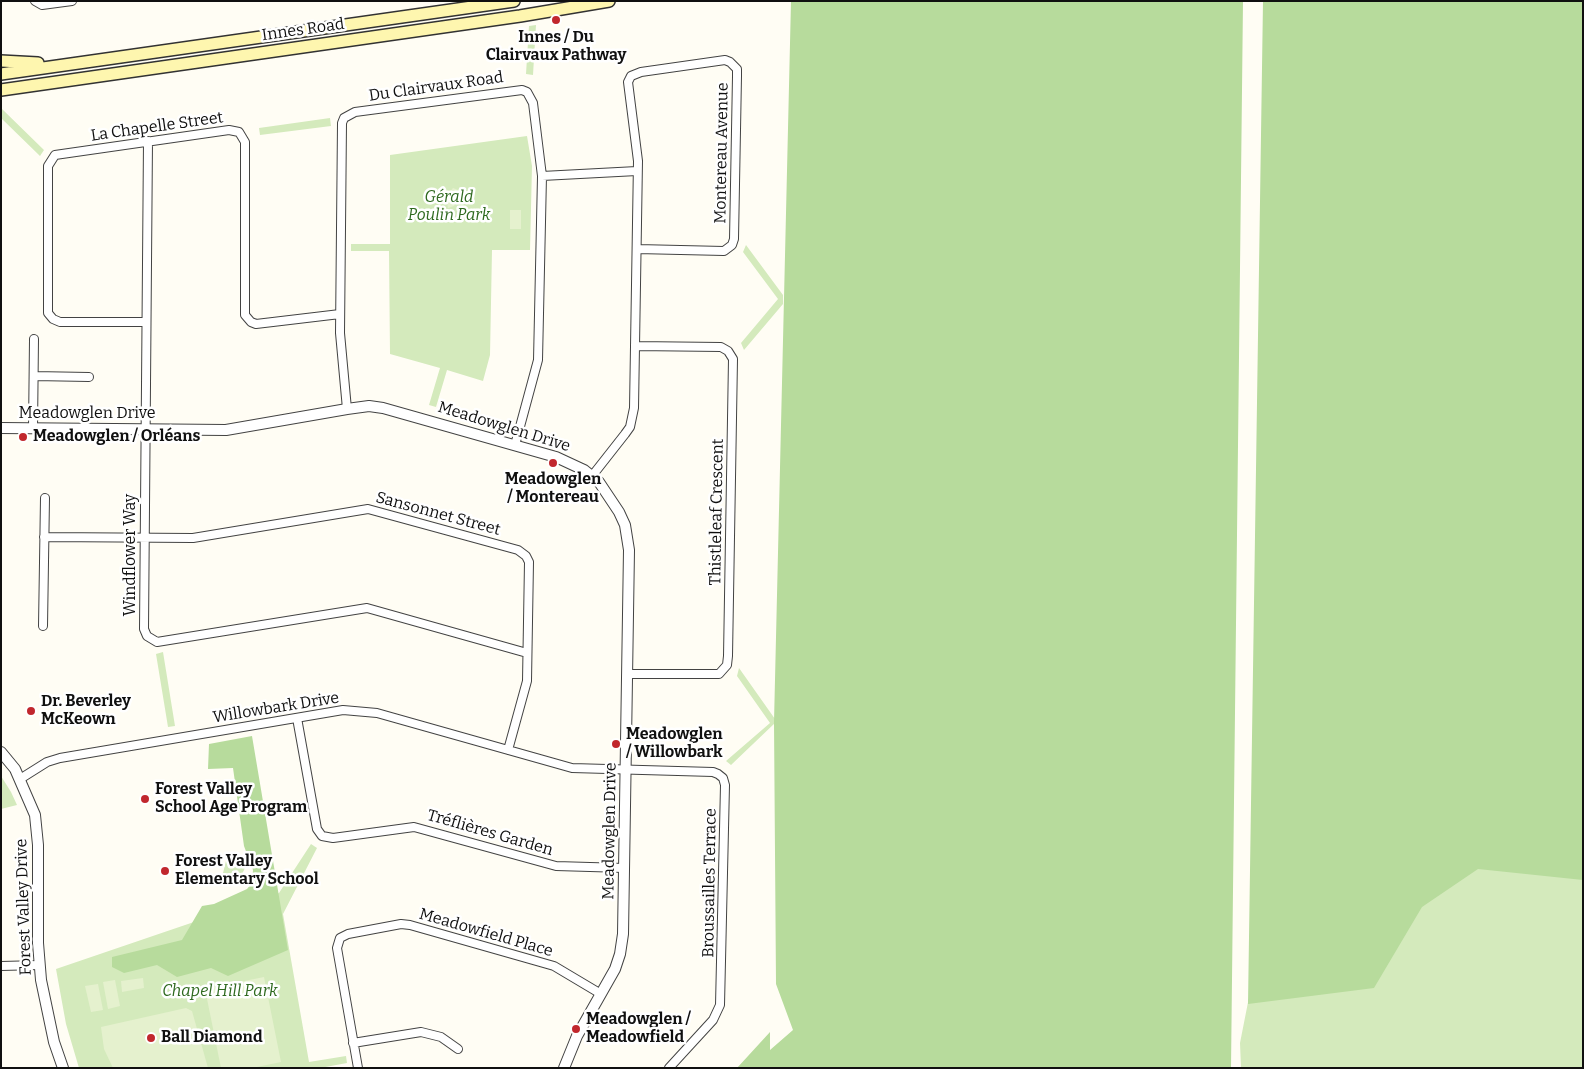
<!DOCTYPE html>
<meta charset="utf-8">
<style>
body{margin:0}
#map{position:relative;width:1584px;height:1069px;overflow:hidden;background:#fffdf4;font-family:Bitter,serif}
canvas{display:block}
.frame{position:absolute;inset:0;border:2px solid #101010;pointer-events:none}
</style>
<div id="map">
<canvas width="1584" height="1069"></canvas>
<div class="frame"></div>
</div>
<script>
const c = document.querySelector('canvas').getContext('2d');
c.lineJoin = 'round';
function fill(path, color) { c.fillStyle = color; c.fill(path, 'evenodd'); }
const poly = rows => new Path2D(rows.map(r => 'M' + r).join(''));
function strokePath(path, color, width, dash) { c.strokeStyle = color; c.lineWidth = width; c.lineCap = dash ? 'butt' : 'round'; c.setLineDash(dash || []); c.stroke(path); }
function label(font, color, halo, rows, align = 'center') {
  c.font = font + ' Bitter,serif'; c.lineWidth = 5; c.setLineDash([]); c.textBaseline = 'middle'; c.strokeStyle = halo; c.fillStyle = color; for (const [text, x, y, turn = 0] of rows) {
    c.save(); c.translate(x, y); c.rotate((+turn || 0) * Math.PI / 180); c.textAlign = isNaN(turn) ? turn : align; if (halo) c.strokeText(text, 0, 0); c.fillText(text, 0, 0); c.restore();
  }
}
const green = poly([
 [536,25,533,75,526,74,529,26],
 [1,108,44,150,40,156,1,118],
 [330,118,331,126,260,135,259,128],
 [527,136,532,166,530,250,492,250,490,355,483,381,447,370,436,407,429,405,440,368,390,354,389,251,351,251,351,244,390,244,390,155],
 [746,245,783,295,783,304,744,350,741,343,778,299,743,252],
 [163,652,175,726,168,727,156,654],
 [739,668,775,719,775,723,731,765,726,761,770,723,737,676],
 [1,776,11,792,17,805,1,809],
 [311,844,317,848,283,914,309,1062,346,1056,347,1063,320,1068,79,1068,66,1024,56,969,279,893],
 [232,856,241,856,247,864,241,876,232,881,223,873,226,861],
 [1423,867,1583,867,1583,1068,1241,1068,1240,1043,1251,987]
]);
const forest = poly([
 [791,1,1243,1,1231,1068,737,1068,770,1032,770,1050,793,1030,776,984,774,722],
 [1263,1,1583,1,1583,880,1478,869,1422,907,1374,988,1248,1004],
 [252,736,288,950,228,976,211,968,177,977,157,965,124,973,112,967,112,957,182,940,202,906,214,904,247,889,252,883,253,870,244,846,233,768,208,769,209,744]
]);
const pitch = poly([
 [453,188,458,190,458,199,454,206,448,208,446,197],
 [510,210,521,210,521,229,510,229],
 [264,977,281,1062,252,1068,221,1068,205,989],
 [143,978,144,988,122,992,121,981],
 [115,980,120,1006,108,1009,103,982],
 [98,984,103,1010,91,1012,85,986],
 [186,1008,192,1011,208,1068,113,1068,104,1049,101,1027]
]);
const minor = poly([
 [35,1,42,5,72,1],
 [148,141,144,629,147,636,157,642,367,608,527,653],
 [542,176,637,171],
 [146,322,60,322,53,319,48,313,48,166,55,155,229,130,239,132,245,142,245,315,251,322,256,324,340,314],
 [34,376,89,377],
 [347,409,340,333,342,123,344,118,355,112,522,90,527,92,533,103,542,176,538,360,515,445],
 [33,429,34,339],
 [592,476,625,434,630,427,634,408,638,161,628,82,631,76,641,72,725,60,730,62,737,69,737,76,734,239,732,245,724,251,637,249],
 [44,537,193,538,368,509,518,550,526,556,529,562,527,681,508,750],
 [43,626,45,498],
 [627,674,719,674,727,665,728,656,733,359,728,351,721,347,635,346],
 [297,718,317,829,322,836,333,838,414,827,556,866,624,868],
 [20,779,47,762,60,758,343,710,377,713,572,768,713,772,718,774,723,778,725,785,720,1005,713,1020,669,1068],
 [1,966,40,965],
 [353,1043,421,1032,441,1037,458,1049],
 [358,1068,337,948,340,938,348,934,401,924,410,925,554,966,601,994]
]);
const tertiary = poly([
 [1,428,226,430,347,409,369,406,383,408,556,457,584,470,599,482,619,512,625,525,629,550,623,934,620,954,615,969,577,1036,564,1068],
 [1,752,15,769,35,815,38,845,38,943,41,980,54,1042,63,1068]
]);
const secondary = poly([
 [1,61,38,63],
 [1,74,514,1],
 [1,90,520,16,609,1]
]);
const markers = [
 [556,20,5,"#c1272d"],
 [23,437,5,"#c1272d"],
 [553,463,5,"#c1272d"],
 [31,711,5,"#c1272d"],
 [616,744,5,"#c1272d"],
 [145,799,5,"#c1272d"],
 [165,871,5,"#c1272d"],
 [576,1029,5,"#c1272d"],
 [151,1038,5,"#c1272d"]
];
const streetNames = [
 ["Innes Road",303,30,-8],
 ["Du Clairvaux Road",436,87,-8],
 ["La Chapelle Street",157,127,-8],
 ["Montereau Avenue",722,153,-89],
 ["Meadowglen Drive",87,414],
 ["Meadowglen Drive",504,427,17],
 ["Thistleleaf Crescent",717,512,-89],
 ["Sansonnet Street",438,514,15],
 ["Windflower Way",131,555,-90],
 ["Willowbark Drive",276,708,-9],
 ["Meadowglen Drive",610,831,-89],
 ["Tréflières Garden",490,833,16],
 ["Broussailles Terrace",710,883,-89],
 ["Forest Valley Drive",24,907,-92],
 ["Meadowfield Place",486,933,16]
];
const poiNames = [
 ["Innes / Du",556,38,"center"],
 ["Clairvaux Pathway",556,56,"center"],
 ["Meadowglen / Orléans",33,437],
 ["Meadowglen",553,480,"center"],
 ["/ Montereau",553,498,"center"],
 ["Dr. Beverley",41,702],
 ["McKeown",41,720],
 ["Meadowglen",626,735],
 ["/ Willowbark",626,753],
 ["Forest Valley",155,790],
 ["School Age Program",155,808],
 ["Forest Valley",175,862],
 ["Elementary School",175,880],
 ["Meadowglen /",586,1020],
 ["Meadowfield",586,1038],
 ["Ball Diamond",161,1038]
];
const parkNames = [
 ["Gérald",449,198],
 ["Poulin Park",449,216],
 ["Chapel Hill Park",220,992]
];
fill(green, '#d4eabc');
fill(forest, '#b7db9c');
fill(pitch, '#e5f1ce');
strokePath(minor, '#434343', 10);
strokePath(tertiary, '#434343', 12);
strokePath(secondary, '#323232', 14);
strokePath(minor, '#fff', 8);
strokePath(tertiary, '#fff', 10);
strokePath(secondary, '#fef6af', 11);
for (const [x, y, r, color] of markers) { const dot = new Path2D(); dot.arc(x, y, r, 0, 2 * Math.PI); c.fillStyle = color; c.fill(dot); strokePath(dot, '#fff', 2); }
label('16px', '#101010', '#fff', streetNames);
label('bold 16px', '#101010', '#fff', poiNames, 'left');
label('italic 16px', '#2e691f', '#fff', parkNames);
</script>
